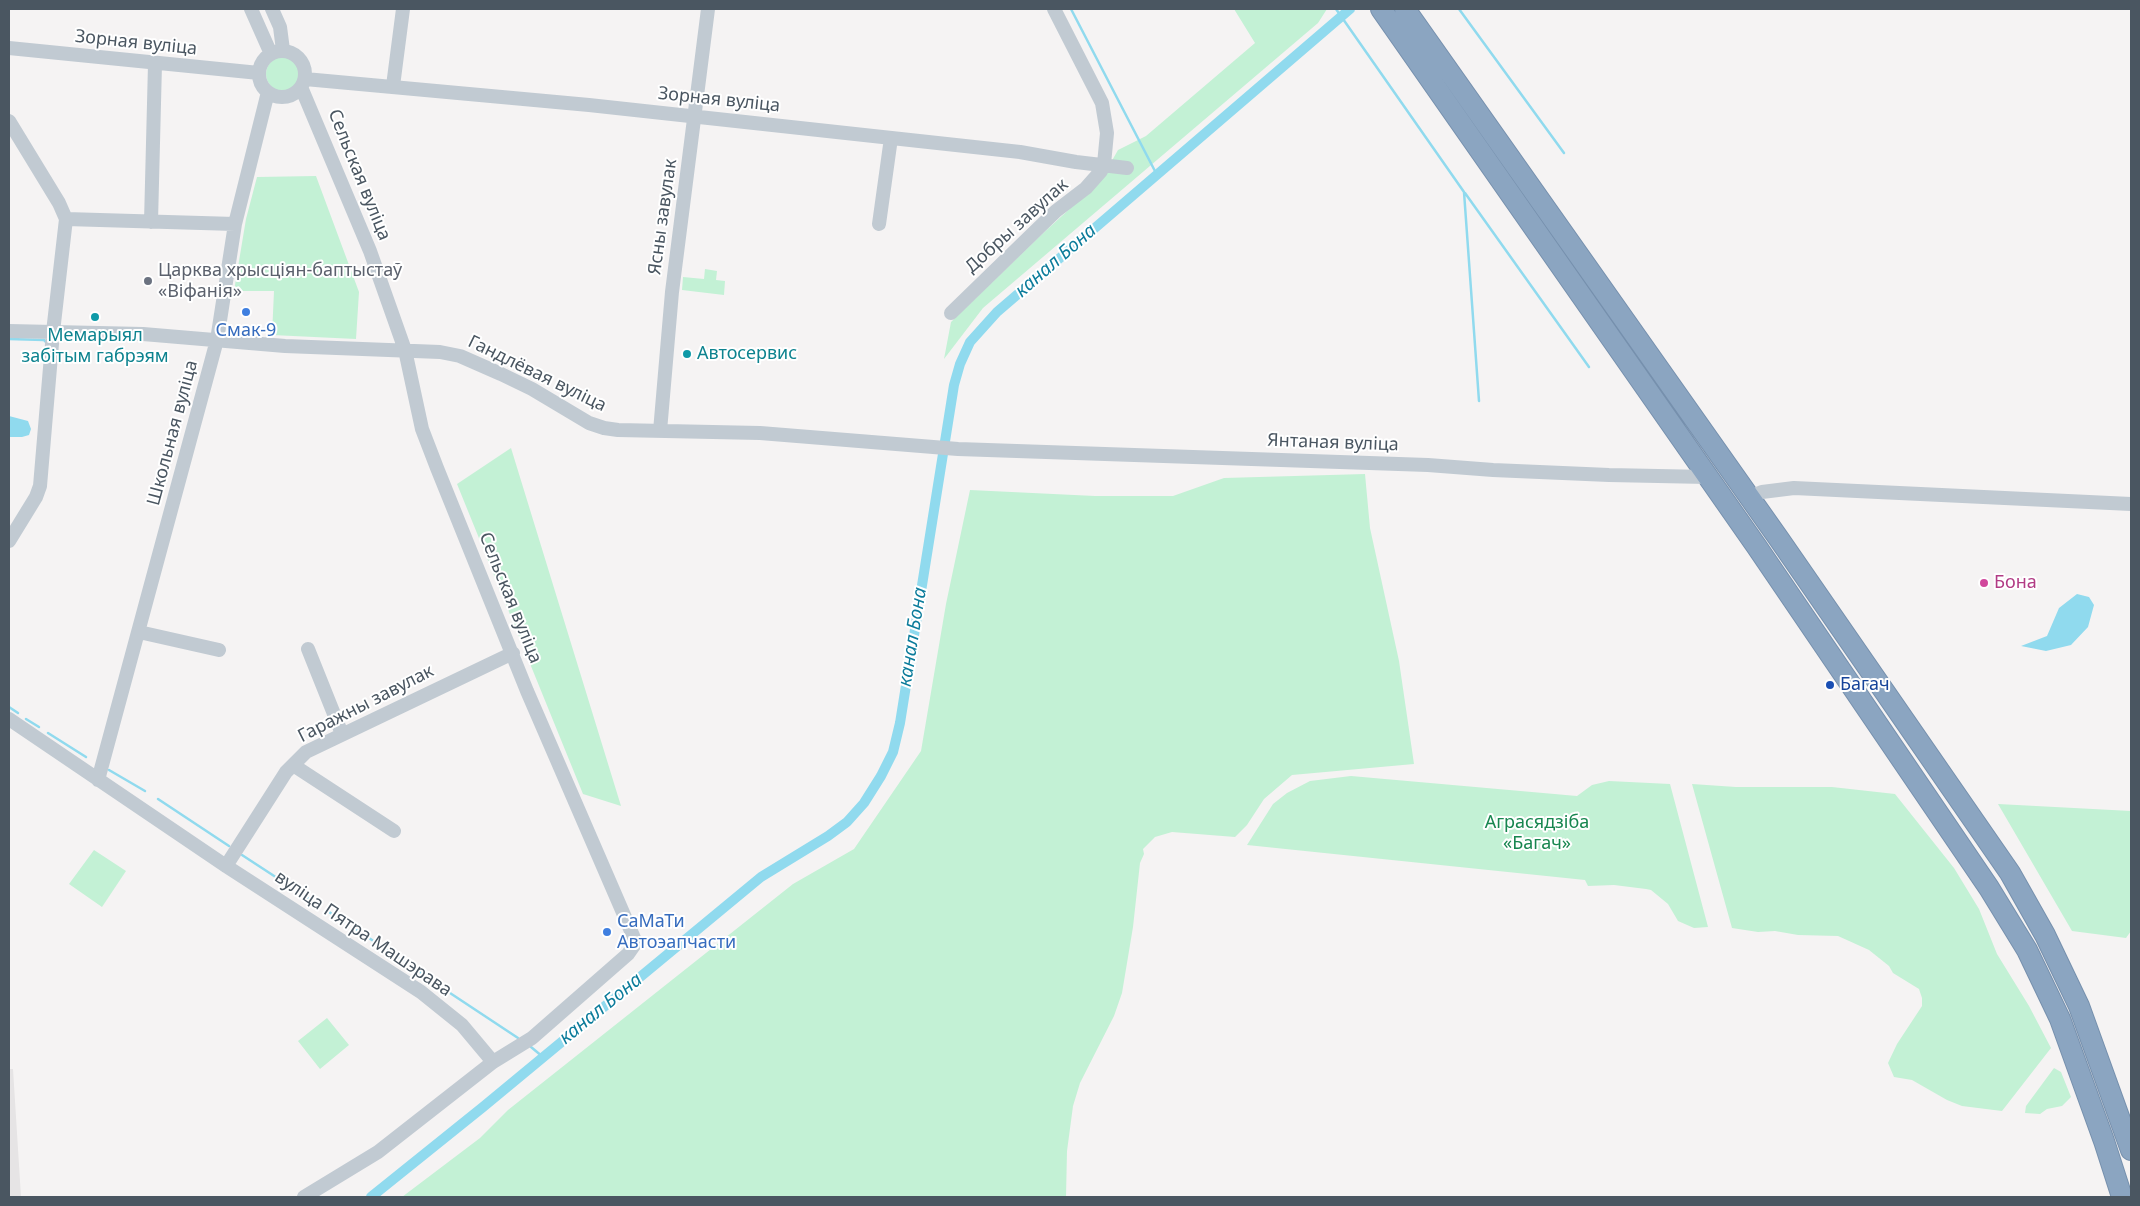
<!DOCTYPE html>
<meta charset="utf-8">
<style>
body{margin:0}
#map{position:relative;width:2140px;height:1206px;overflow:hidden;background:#f5f3f3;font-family:"Noto Sans",sans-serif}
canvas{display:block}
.frame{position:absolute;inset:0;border:10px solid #4a5661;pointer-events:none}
</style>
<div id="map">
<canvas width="2140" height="1206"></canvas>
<div class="frame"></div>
</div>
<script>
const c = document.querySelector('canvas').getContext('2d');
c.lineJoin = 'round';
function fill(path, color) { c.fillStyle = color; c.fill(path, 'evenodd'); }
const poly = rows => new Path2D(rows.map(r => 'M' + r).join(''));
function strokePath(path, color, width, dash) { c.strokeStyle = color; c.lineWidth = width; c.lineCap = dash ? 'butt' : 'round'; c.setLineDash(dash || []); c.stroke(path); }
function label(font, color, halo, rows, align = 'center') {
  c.font = font + ' "Noto Sans",sans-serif'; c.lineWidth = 4; c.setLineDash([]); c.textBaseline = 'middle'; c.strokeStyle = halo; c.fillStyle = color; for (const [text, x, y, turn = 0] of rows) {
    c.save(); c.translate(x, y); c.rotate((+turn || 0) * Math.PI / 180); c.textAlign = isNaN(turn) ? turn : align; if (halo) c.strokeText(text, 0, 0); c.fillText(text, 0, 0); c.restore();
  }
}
const education = poly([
 [9,1069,13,1069,21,1197,9,1197]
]);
const green = poly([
 [1234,9,1327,9,1318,23,983,308,944,359,951,322,1039,237,1101,180,1118,150,1146,136,1255,43],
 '266 74a17 17 0 1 1 34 0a17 17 0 1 1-34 0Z',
 [316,176,359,292,356,339,272,335,274,291,234,291,246,219,257,177],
 [705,269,717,271,716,280,725,281,724,295,682,290,683,277,704,279],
 [511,448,621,806,583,794,457,484],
 [1365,474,1370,528,1399,661,1414,764,1292,775,1264,799,1247,825,1235,837,1172,832,1155,837,1143,849,1144,854,1140,863,1133,927,1122,993,1114,1016,1080,1083,1073,1106,1067,1151,1066,1197,402,1197,480,1138,508,1110,793,884,854,849,921,751,946,604,970,490,1095,496,1173,496,1224,478],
 [1351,776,1577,796,1592,785,1609,781,1670,784,1708,927,1694,928,1678,921,1668,904,1651,890,1646,889,1614,885,1588,886,1585,880,1247,845,1273,804,1287,793,1310,781],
 [1692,784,1736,787,1832,787,1895,794,1954,868,1979,909,1997,954,2029,1006,2051,1048,2002,1111,1962,1106,1947,1100,1912,1080,1894,1077,1888,1063,1897,1044,1922,1006,1922,998,1919,989,1893,973,1889,966,1869,950,1838,936,1798,935,1775,931,1758,932,1732,928],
 [1998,804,2131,811,2131,931,2126,938,2072,931],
 [94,850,126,871,102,907,69,884],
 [327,1018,349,1045,320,1069,298,1041],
 [2054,1068,2061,1072,2071,1097,2062,1106,2047,1109,2040,1114,2025,1113,2026,1106]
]);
const water = poly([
 [9,416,28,421,31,429,29,435,22,437,9,437],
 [2077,594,2089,597,2094,605,2088,627,2071,645,2046,651,2021,646,2047,636,2059,608]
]);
const stream = poly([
 [1071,9,1157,175],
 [1336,9,1464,192,1479,401],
 [1459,9,1564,153],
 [1465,193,1589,367],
 [9,339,44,340,46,342],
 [9,707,18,713],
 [26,719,39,727],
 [48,733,86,757],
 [109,770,145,791],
 [158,799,229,846],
 [242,855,317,904],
 [326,910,344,922],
 [357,930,423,974],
 [435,983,442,987],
 [450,993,518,1038],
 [531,1047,543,1057]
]);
const canal = poly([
 [371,1197,483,1107,761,877,828,836,847,822,864,803,881,776,893,752,900,723,954,385,960,364,970,342,997,312,1350,9]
]);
const minor = poly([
 [251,9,271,54],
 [272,9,280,27,283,50],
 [9,48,259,73],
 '259 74a23 23 0 1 1 46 0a23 23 0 1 1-46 0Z',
 [305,79,589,105,1020,152,1076,162,1127,168],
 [393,86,403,9],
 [301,87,370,251,405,350,422,429,437,468,527,691,634,938,635,944,628,954,532,1038,493,1062,378,1152,304,1197],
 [9,121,59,203,66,219,53,332,40,486,36,497,9,541],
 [66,219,235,224],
 [151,222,155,64],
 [879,224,891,138],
 [951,313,1056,211,1086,188,1101,171,1104,164,1107,133,1102,103,1054,9],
 [9,331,143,334,285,346,440,352,460,356,501,374,532,389,589,423,604,428,618,430,760,433,958,449,1428,465,1493,470,1609,475,1707,477],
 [660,431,672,292,708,9],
 [1750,497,1762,492,1794,488,2131,504],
 [139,632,219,650],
 [308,649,342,734],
 [9,719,226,866,421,992,462,1025,493,1062],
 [293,765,394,831],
 [98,780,217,340,235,224,268,92],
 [226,866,286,772,306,752,513,653]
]);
const highway = poly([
 [1381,9,1757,547,1989,888,2027,950,2060,1019,2104,1141,2122,1197],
 [1405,9,1779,539,2010,873,2045,935,2079,1006,2131,1150]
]);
const markers = [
 [148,281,5,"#6b7280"],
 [246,312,5,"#3f7fe0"],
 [95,317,5,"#0f9aa8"],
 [687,354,5,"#0f9aa8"],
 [1984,583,5,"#d1479c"],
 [1830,685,5,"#1a4fb4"],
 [607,932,5,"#3f7fe0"]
];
const streetNames = [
 ["Зорная вуліца",136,43,6],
 ["Зорная вуліца",719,100,6],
 ["Сельская вуліца",359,175,68],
 ["Ясны завулак",663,217,-82],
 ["Добры завулак",1017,226,-42],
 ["Гандлёвая вуліца",537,374,26],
 ["Школьная вуліца",173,433,-75],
 ["Янтаная вуліца",1333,443,2],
 ["Сельская вуліца",510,598,68],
 ["Гаражны завулак",366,704,-27],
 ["вуліца Пятра Машэрава",363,934,34]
];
const worshipNames = [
 ["Царква хрысціян-баптыстаў",158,271],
 ["«Віфанія»",158,292]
];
const shopNames = [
 ["Смак-9",246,331],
 ["СаМаТи",617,922,"left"],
 ["Автоэапчасти",617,943,"left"]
];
const cultureNames = [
 ["Мемарыял",95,336],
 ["забітым габрэям",95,357],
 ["Автосервис",697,354,"left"]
];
const hotelNames = [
 ["Бона",1994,583]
];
const transitNames = [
 ["Багач",1840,685]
];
const parkNames = [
 ["Аграсядзіба",1537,823],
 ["«Багач»",1537,844]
];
const waterNames = [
 ["канал Бона",1056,261,-41],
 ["канал Бона",913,637,-81],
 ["канал Бона",601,1009,-39]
];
fill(education, '#e6e4e5');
fill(green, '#c3f1d5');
fill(water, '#90daee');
strokePath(stream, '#90daee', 2.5);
strokePath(canal, '#90daee', 10);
strokePath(highway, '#7690ad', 22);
strokePath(minor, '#c1cad2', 14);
strokePath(highway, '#8ba5c1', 20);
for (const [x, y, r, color] of markers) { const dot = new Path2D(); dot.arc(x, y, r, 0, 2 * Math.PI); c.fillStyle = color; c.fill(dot); strokePath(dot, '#fff', 2); }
label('18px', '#4a5661', '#fff', streetNames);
label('18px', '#5b616d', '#fff', worshipNames, 'left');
label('18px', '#366cbe', '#fff', shopNames);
label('18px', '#0d838f', '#fff', cultureNames);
label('18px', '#b23c85', '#fff', hotelNames, 'left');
label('18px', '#164399', '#fff', transitNames, 'left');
label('18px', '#17864f', '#fff', parkNames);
label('italic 19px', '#0c7c9b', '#fff', waterNames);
</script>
